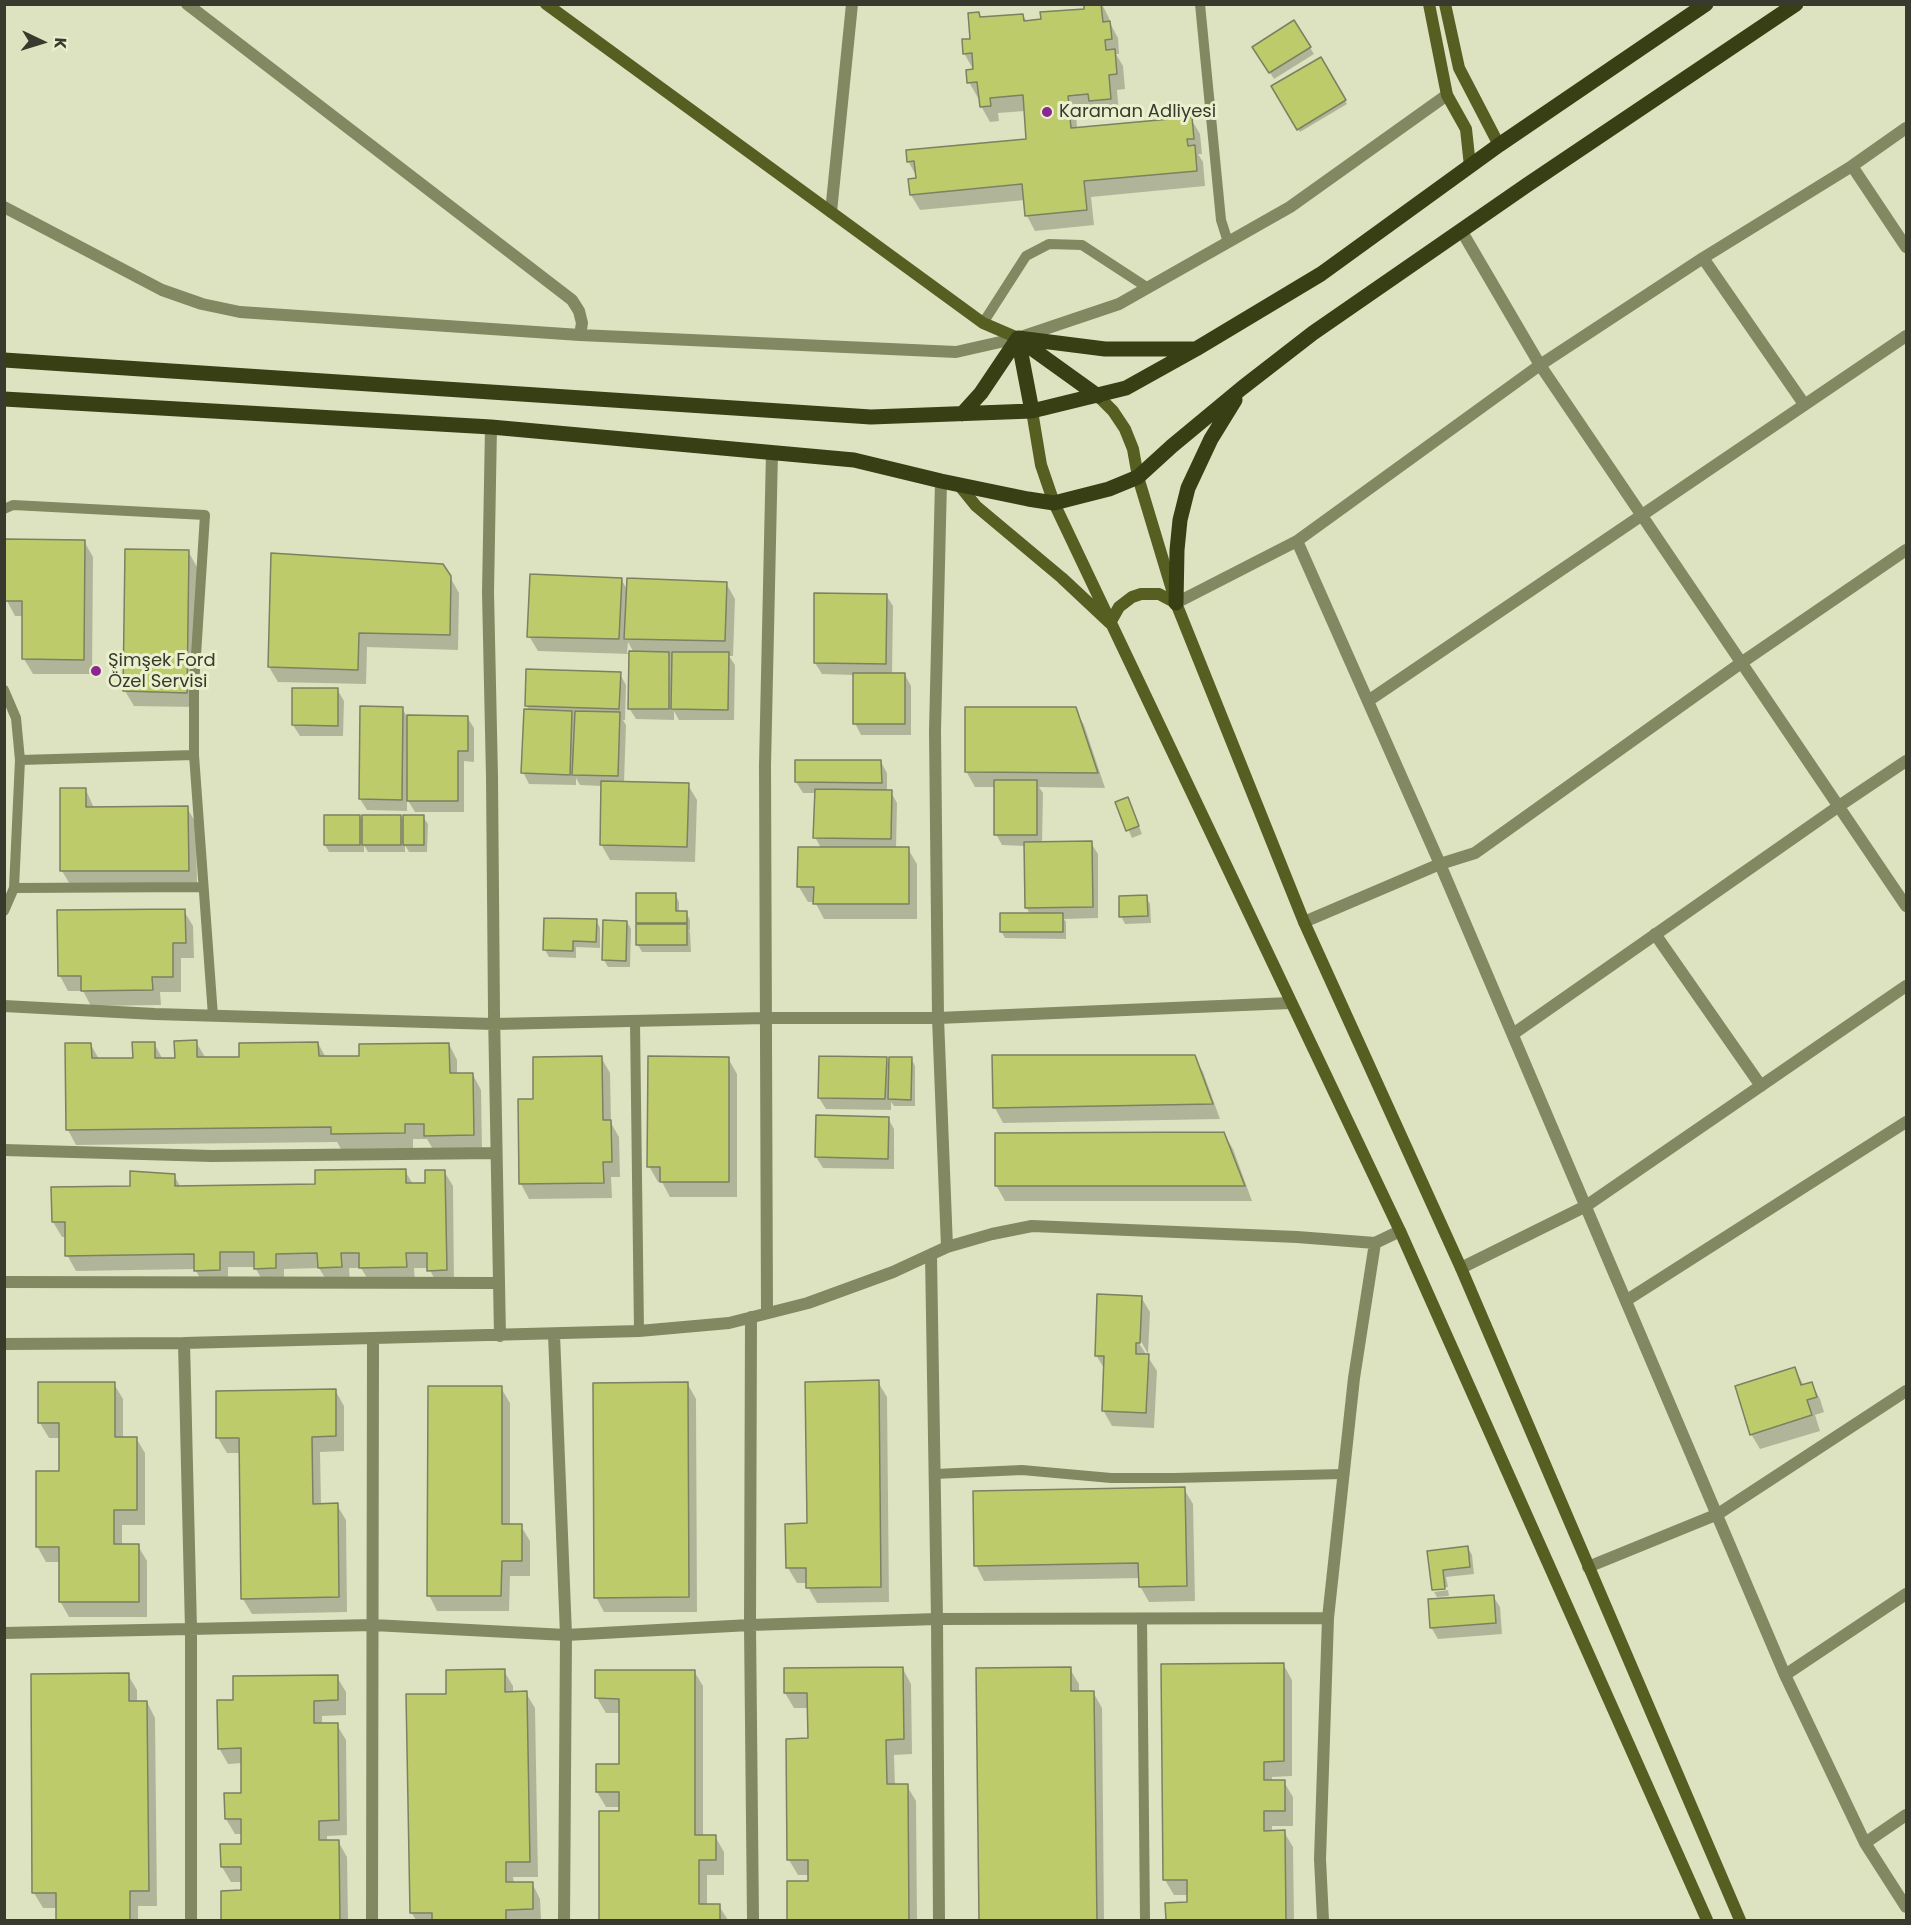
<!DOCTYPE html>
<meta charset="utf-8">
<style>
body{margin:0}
#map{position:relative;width:1911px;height:1925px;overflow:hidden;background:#dde3c0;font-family:Poppins,sans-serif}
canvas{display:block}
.frame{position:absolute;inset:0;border:6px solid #373a2c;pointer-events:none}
.north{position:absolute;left:12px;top:12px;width:60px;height:60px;-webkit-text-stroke:4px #eaf0cd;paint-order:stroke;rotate:94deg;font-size:16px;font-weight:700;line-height:24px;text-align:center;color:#373a2c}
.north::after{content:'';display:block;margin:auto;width:21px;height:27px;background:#373a2c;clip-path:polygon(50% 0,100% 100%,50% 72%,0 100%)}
</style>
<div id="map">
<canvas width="1911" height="1925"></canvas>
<div class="frame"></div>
<div class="north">K</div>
</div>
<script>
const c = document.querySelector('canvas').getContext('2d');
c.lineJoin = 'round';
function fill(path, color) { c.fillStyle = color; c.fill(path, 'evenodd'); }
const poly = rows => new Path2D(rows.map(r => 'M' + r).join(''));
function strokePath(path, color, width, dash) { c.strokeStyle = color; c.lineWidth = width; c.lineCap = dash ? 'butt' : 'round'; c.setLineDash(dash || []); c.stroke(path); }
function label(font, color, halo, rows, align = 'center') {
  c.font = font + ' Poppins,sans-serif'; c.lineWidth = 6; c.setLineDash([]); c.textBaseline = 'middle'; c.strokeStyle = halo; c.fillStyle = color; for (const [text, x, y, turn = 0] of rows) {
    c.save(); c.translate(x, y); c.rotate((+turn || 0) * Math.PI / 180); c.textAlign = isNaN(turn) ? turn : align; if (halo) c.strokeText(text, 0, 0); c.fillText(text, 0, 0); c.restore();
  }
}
const shadow = poly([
 [1085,4,1102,4,1109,18,1110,23,1118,38,1119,54,1116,54,1123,66,1125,89,1117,90,1119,114,1099,116,1095,109,1076,111,1077,129,1191,119,1200,134,1202,154,1198,154,1203,162,1205,186,1091,197,1094,225,1035,231,1027,216,1025,200,920,210,911,195,909,180,918,179,917,177,908,161,1028,140,1025,111,998,113,999,121,990,122,981,106,980,98,978,98,969,82,974,71,964,53,971,40,978,14,981,19,1023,15,1027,22,1086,10],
 [1294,22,1314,54,1274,79,1254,47],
 [1320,59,1347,104,1300,132,1273,87],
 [84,541,93,557,92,674,33,674,24,659,24,616,15,616,7,601],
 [127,551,188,551,197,567,195,707,134,706,125,691],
 [450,577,459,593,458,650,367,647,366,684,278,682,269,667],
 [621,579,628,591,726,583,735,599,733,656,729,656,735,665,734,720,679,720,674,711,674,720,636,719,629,708,630,654,538,651,529,636],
 [628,642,634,653,627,653],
 [886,595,893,606,892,675,905,675,911,686,911,735,861,735,855,723,855,675,822,674,815,663],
 [620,674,626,685,625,720,623,720,626,725,624,783,688,785,697,800,695,862,610,860,601,844,603,786,580,785,576,778,576,785,529,784,523,772,529,711,527,706],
 [337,689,344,701,343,736,300,736,293,725],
 [402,708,407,717,467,717,474,728,474,762,464,761,464,812,415,812,407,799,407,811,367,810,360,799],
 [1075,709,1084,725,1105,788,1039,787,1043,793,1042,843,1091,843,1098,854,1098,918,1064,919,1066,922,1066,939,1005,938,1001,931,1030,914,1026,907,1026,846,1002,845,996,834,996,787,975,787,966,771],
 [881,762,887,773,887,792,891,792,897,803,896,849,908,849,917,864,917,919,824,919,815,902,808,902,799,887,821,848,815,837,816,793,803,793,796,782],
 [86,790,94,808,187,808,196,823,197,886,71,886,62,871],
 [1117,803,1131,806,1142,834,1132,838],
 [360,816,364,824,401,816,405,823,423,817,428,824,427,852,409,852,405,845,405,852,368,852,364,845,364,852,329,852,325,845],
 [675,894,679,902,679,912,686,912,690,920,690,930,689,930,690,933,691,952,642,952,638,945,639,926,637,923],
 [1146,897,1150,904,1151,923,1125,924,1121,916],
 [184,911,193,926,194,958,181,958,181,992,160,992,161,1005,91,1006,83,991,68,991,60,976],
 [596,920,600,928,600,948,576,947,576,958,549,957,545,950],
 [627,922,631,929,630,967,608,967,604,960],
 [196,1042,205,1057,241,1058,318,1043,326,1058,361,1057,449,1044,457,1060,457,1075,473,1075,481,1090,482,1150,434,1151,427,1139,413,1139,413,1148,341,1149,337,1142,76,1145,68,1130,91,1045,99,1059,134,1059,154,1043,163,1060,176,1060],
 [601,1057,610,1073,611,1123,619,1137,620,1177,611,1177,612,1198,529,1199,521,1184,535,1101],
 [1194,1057,1203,1072,1220,1119,1003,1123,995,1108],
 [728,1058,737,1074,737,1197,670,1197,662,1182,658,1182,649,1166],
 [886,1058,890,1066,911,1058,915,1066,915,1106,894,1106,891,1102,891,1110,826,1109,819,1098],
 [888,1118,894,1129,894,1169,823,1168,816,1157],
 [1224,1134,1233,1149,1252,1201,1005,1201,996,1185],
 [405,1171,413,1184,427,1184,444,1171,453,1186,454,1285,438,1286,429,1268,414,1268,415,1282,370,1283,361,1268,349,1268,350,1282,328,1283,319,1268,284,1269,284,1283,264,1284,255,1267,228,1267,228,1285,204,1286,195,1269,76,1271,67,1255,67,1237,62,1237,53,1222,132,1187,174,1175,181,1188,317,1186],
 [1141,1297,1150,1312,1148,1354,1138,1336,1135,1337,1157,1371,1154,1428,1112,1426,1103,1410,1105,1370,1096,1355],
 [1795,1369,1804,1386,1811,1383,1820,1399,1824,1412,1815,1415,1820,1431,1760,1449,1751,1434],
 [878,1382,887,1397,889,1602,817,1603,808,1587,808,1583,797,1583,788,1568,787,1525,808,1525],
 [687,1383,696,1399,697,1612,604,1612,596,1597],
 [114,1384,123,1399,123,1438,136,1438,145,1453,145,1525,122,1525,122,1546,138,1546,147,1561,147,1617,69,1617,60,1601,61,1562,46,1562,37,1546,60,1473,60,1438,49,1438,40,1423],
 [501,1388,510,1403,510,1526,521,1526,530,1541,530,1576,510,1576,509,1611,437,1611,429,1595],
 [335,1390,344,1406,344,1451,320,1452,321,1505,337,1505,346,1520,347,1612,252,1614,243,1599,241,1453,227,1453,218,1438],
 [1184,1489,1193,1504,1195,1601,1149,1602,1140,1586,1140,1578,984,1581,976,1565],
 [1468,1548,1472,1555,1474,1574,1446,1577,1448,1587,1434,1589,1434,1591,1429,1552],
 [1448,1590,1449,1596,1437,1597,1434,1592],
 [1493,1596,1500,1607,1502,1634,1438,1639,1431,1627],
 [1283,1664,1292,1680,1292,1776,1272,1777,1272,1782,1284,1782,1293,1797,1293,1826,1272,1826,1272,1832,1284,1832,1293,1847,1294,1920,1167,1920,1167,1904,1189,1904,1189,1895,1174,1895,1165,1880],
 [903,1669,911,1684,912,1754,894,1755,895,1786,907,1786,916,1801,917,1920,789,1920,789,1883,810,1882,809,1875,798,1875,789,1860,809,1740,809,1708,794,1708,785,1693],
 [1070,1669,1079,1684,1079,1693,1093,1692,1102,1708,1104,1920,980,1920,977,1670],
 [504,1671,513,1686,513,1693,526,1693,535,1708,538,1877,513,1877,514,1884,532,1883,540,1899,541,1920,416,1920,411,1912,448,1695],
 [694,1671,703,1686,703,1836,715,1836,724,1852,724,1875,707,1875,707,1906,719,1906,728,1920,600,1920,600,1813,620,1813,620,1807,606,1807,597,1792,620,1765,620,1713,606,1713,597,1698],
 [128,1675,137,1690,137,1702,147,1702,155,1718,157,1906,138,1906,138,1920,57,1920,57,1908,43,1908,34,1893],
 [337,1677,346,1692,346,1715,322,1716,322,1725,337,1725,346,1740,347,1835,327,1836,327,1841,338,1841,347,1857,348,1920,222,1920,222,1892,243,1892,243,1882,231,1882,222,1867,222,1845,243,1845,243,1834,235,1834,226,1819,243,1795,243,1763,228,1764,219,1748,235,1702]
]);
const building = poly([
 [1084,4,1101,4,1103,22,1110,21,1112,39,1105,40,1106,50,1115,49,1117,74,1109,75,1111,99,1089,101,1088,94,1068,96,1071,128,1192,117,1194,139,1187,139,1188,146,1195,145,1197,171,1084,181,1087,210,1025,216,1022,184,910,195,908,179,916,178,914,161,907,162,906,150,1026,139,1023,95,990,98,991,106,980,107,977,82,967,83,966,70,973,69,972,53,963,54,962,39,970,39,968,13,979,12,980,17,1023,14,1024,21,1041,19,1040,12,1084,9,1084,4],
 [1294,20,1311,47,1269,73,1252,47,1294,20],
 [1321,57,1346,100,1297,130,1271,86,1321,57],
 [5,539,85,540,84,660,22,659,22,601,5,601,5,539],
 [125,549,189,550,187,693,123,691,125,549],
 [271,553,443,564,451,576,450,635,359,633,358,670,268,667,271,553],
 [530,574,622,578,619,639,527,637,530,574],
 [627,578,727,582,725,641,624,639,627,578],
 [814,593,887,594,886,664,814,663,814,593],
 [629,651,669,652,669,709,628,709,629,651],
 [672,652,729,652,728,710,671,709,672,652],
 [526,669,621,672,619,709,525,706,526,669],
 [853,673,905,673,905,724,853,724,853,673],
 [292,688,338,688,338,726,292,725,292,688],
 [360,706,403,707,402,800,359,799,360,706],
 [965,707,1076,707,1098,773,965,772,965,707],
 [524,709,572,711,570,775,521,773,524,709],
 [575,711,620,712,618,776,572,775,575,711],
 [407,715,468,716,468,751,458,751,458,801,407,801,407,715],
 [795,760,881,760,882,783,795,782,795,760],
 [994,780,1037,780,1037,835,994,835,994,780],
 [601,781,689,783,687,847,600,845,601,781],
 [60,788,86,788,86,807,188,806,189,871,60,871,60,788],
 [815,789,892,790,891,839,813,838,815,789],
 [1128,797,1139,826,1126,831,1115,802,1128,797],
 [324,815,360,815,360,845,324,845,324,815],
 [362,815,401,815,401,845,362,845,362,815],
 [403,815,424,815,424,845,403,845,403,815],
 [1092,841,1093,907,1025,908,1024,842,1092,841],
 [798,847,909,847,909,904,813,904,814,887,797,887,798,847],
 [636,893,676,893,676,911,687,911,687,923,636,923,636,893],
 [1147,895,1148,916,1119,917,1119,896,1147,895],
 [185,909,186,943,173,943,173,977,152,977,153,990,81,991,81,976,58,976,57,910,185,909],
 [1000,913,1063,913,1063,932,1000,932,1000,913],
 [544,918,597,919,596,942,573,941,573,951,543,950,544,918],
 [603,920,627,921,626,961,602,960,603,920],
 [636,924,687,924,687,945,636,945,636,924],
 [197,1040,197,1057,239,1057,239,1043,318,1042,319,1056,359,1056,359,1044,449,1043,450,1073,473,1073,474,1135,424,1136,424,1124,405,1124,405,1133,331,1134,331,1127,66,1130,65,1043,91,1043,92,1058,133,1058,132,1042,155,1042,155,1058,175,1058,174,1041,197,1040],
 [992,1055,1195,1055,1213,1104,993,1108,992,1055],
 [602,1056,603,1120,611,1120,612,1162,603,1162,604,1183,519,1184,518,1099,533,1099,533,1057,602,1056],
 [648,1056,729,1057,729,1182,660,1182,660,1167,647,1167,648,1056],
 [819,1056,887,1057,885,1099,818,1098,819,1056],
 [889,1057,912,1057,911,1100,888,1099,889,1057],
 [816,1115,889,1117,888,1159,815,1157,816,1115],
 [1224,1132,1245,1186,995,1186,995,1133,1224,1132],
 [406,1169,406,1183,425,1183,425,1170,445,1170,447,1270,427,1271,427,1253,406,1253,407,1267,359,1268,359,1253,341,1253,342,1267,318,1268,317,1253,276,1254,276,1268,254,1269,254,1252,220,1252,220,1270,194,1271,194,1254,65,1256,65,1222,52,1222,51,1187,130,1186,130,1171,175,1174,175,1186,315,1184,315,1170,406,1169],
 [1097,1294,1142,1296,1140,1343,1136,1343,1136,1354,1149,1354,1146,1413,1102,1411,1104,1356,1095,1356,1097,1294],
 [1795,1367,1801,1385,1812,1382,1817,1397,1807,1400,1812,1415,1750,1435,1735,1386,1795,1367],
 [879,1380,881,1587,806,1588,806,1568,786,1568,785,1524,807,1523,805,1382,879,1380],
 [38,1382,115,1382,115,1437,137,1437,137,1510,114,1510,114,1544,139,1544,139,1602,59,1602,59,1547,36,1547,36,1471,59,1471,59,1423,38,1423,38,1382],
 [688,1382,689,1597,594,1598,593,1383,688,1382],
 [428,1386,502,1386,502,1524,522,1524,522,1561,502,1561,501,1596,427,1596,428,1386],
 [336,1389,336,1436,312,1437,313,1504,338,1503,339,1597,241,1599,239,1438,216,1438,216,1391,336,1389],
 [1185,1487,1187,1586,1139,1587,1138,1563,974,1566,973,1491,1185,1487],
 [1468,1546,1470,1567,1443,1570,1445,1589,1432,1590,1427,1551,1468,1546],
 [1494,1595,1496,1623,1430,1628,1428,1599,1494,1595],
 [1284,1663,1284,1761,1264,1762,1264,1780,1285,1780,1285,1811,1264,1811,1264,1831,1285,1830,1286,1920,1166,1920,1165,1903,1187,1902,1187,1880,1163,1880,1161,1664,1284,1663],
 [903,1667,904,1739,886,1740,887,1784,908,1784,909,1920,787,1920,787,1881,808,1881,808,1860,787,1860,786,1739,808,1738,807,1693,784,1693,784,1668,903,1667],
 [1071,1667,1071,1691,1094,1691,1097,1920,979,1920,976,1668,1071,1667],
 [505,1669,505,1692,527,1691,530,1862,506,1862,506,1882,533,1882,533,1909,506,1910,506,1920,432,1920,432,1913,410,1913,406,1694,446,1694,446,1670,505,1669],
 [595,1670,695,1670,695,1835,716,1835,716,1860,699,1860,699,1904,720,1904,720,1920,599,1920,599,1811,619,1811,619,1792,596,1792,596,1764,619,1764,619,1699,595,1698,595,1670],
 [129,1673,129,1701,147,1701,149,1891,130,1891,130,1920,56,1920,56,1893,32,1893,31,1674,129,1673],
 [338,1675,338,1700,314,1701,314,1723,338,1723,339,1820,319,1821,319,1840,339,1840,340,1920,221,1920,221,1891,241,1890,241,1867,221,1867,220,1844,241,1844,241,1819,225,1819,224,1793,241,1793,241,1748,218,1749,217,1700,233,1700,233,1676,338,1675]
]);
const lane = poly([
 [1200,4,1221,220,1228,242],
 [983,323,1026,256,1049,244,1082,245,1148,288],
 [4,509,13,505,205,515,194,686,194,755,213,1016],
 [4,690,16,718,20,760,14,888,4,911],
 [20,760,194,755],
 [14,888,203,887],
 [635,1022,639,1331],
 [935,1474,1022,1470,1111,1478,1174,1478,1343,1474],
 [1142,1618,1145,1920]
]);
const street = poly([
 [187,4,572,300,579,311,582,323,580,335],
 [1852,166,1906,247],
 [4,207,162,290,202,304,240,312,580,335,956,352,1018,338,1119,304,1290,207,1447,95],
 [831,212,852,4],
 [1461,230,1540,365,1906,906],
 [1703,258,1804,404],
 [491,427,488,592,492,777,494,1012,500,1336],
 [941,481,935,731,938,1018,947,1247],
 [1297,541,1440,864,1785,1675,1865,1843,1906,1907],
 [1176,603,1297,541,1540,365,1703,258,1852,166,1906,128],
 [1368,701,1906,336],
 [1304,922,1440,864,1475,853,1741,663,1906,550],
 [1655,934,1761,1086],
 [4,1006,155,1014,494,1024,766,1018,938,1018,1290,1003],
 [1513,1034,1839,806,1906,761],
 [4,1150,212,1156,496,1153],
 [931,1255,937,1619,939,1920],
 [1461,1268,1586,1206,1906,986],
 [4,1282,499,1283],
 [1627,1300,1906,1122],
 [767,1313,765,765,772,452],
 [751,1317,750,1625,753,1920],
 [554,1334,566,1635,564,1920],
 [184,1343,191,1629,191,1920],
 [4,1344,184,1343,639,1331,729,1323,808,1303,893,1272,947,1247,992,1234,1032,1226,1297,1237,1375,1243,1400,1231],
 [1588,1567,1718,1514,1906,1391],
 [4,1633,373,1625,566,1635,750,1625,937,1619,1328,1618],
 [1785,1675,1906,1594],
 [1865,1843,1906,1815],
 [372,1920,373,1339],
 [1323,1920,1320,1859,1328,1618,1354,1378,1375,1243]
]);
const secondary = poly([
 [546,4,983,323,1018,338],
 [1429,4,1447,95,1466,129,1470,166],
 [1445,4,1459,68,1499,145],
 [1098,396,1113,411,1125,429,1133,449,1138,477,1176,603,1304,922,1461,1268,1740,1920],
 [1032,411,1041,465,1054,503,1400,1231,1707,1920],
 [959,485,976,506,1062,578,1110,623,1119,607,1132,597,1141,594,1159,594,1176,603]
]);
const primary = poly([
 [1018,338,1105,349,1194,349],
 [1018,338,1032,411],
 [1020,340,1098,396],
 [4,360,871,417,1032,411,1126,388,1196,349,1321,274,1499,145,1706,4],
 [4,399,491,427,854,460,941,481,1028,499,1054,503,1109,489,1138,477,1172,446,1242,388,1313,333,1527,185,1796,4],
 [962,414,981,393,1018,338],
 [1176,603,1177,550,1180,520,1188,488,1211,439,1235,400]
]);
const markers = [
 [1047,112,6,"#8a2790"],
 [96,671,6,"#8a2790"]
];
const poiNames = [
 ["Karaman Adliyesi",1059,112],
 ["Şimşek Ford",108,661],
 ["Özel Servisi",108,682]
];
fill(shadow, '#0003');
fill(building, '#becb6b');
strokePath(building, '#7b8161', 1.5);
strokePath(lane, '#828862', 10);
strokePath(street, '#828862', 12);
strokePath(secondary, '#575e22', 12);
strokePath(primary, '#393f15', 15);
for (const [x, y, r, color] of markers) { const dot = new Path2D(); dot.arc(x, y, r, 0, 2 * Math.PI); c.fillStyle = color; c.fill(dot); strokePath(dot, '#eaf0cd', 2); }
label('18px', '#373a2c', '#eaf0cd', poiNames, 'left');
</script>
